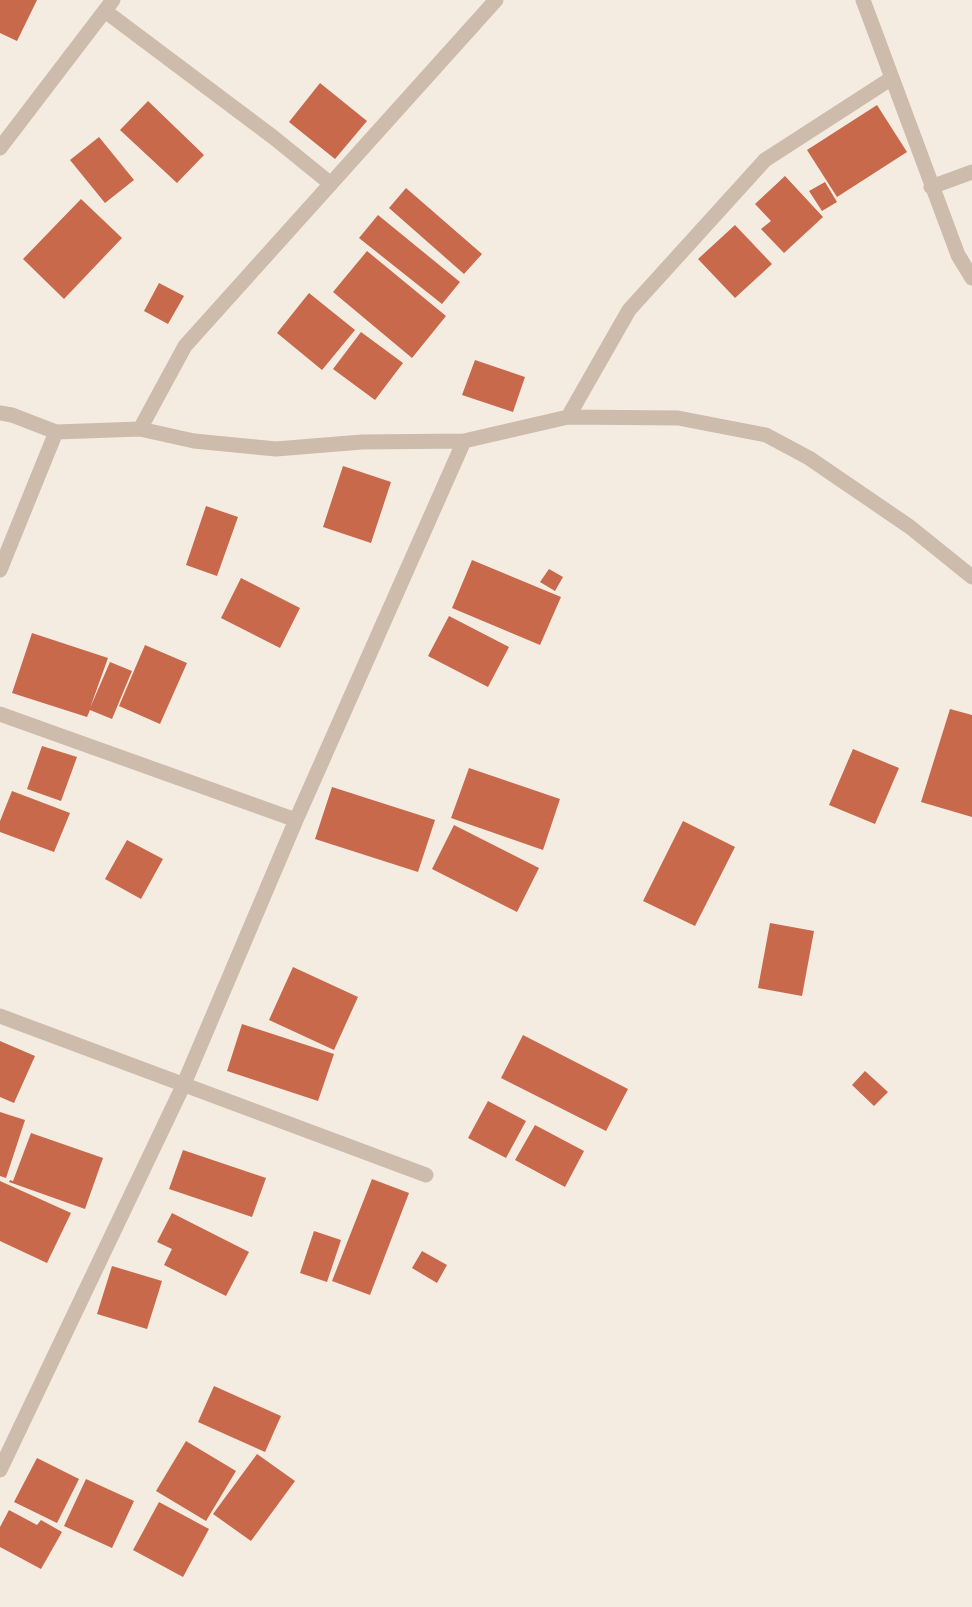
<!DOCTYPE html>
<style>
body{margin:0}
canvas{display:block;background:#f4ebe1}
</style>
<canvas width="972" height="1607"></canvas>
<script>
const c = document.querySelector('canvas').getContext('2d');
c.lineJoin = 'round';
function fill(path, color) { c.fillStyle = color; c.fill(path, 'evenodd'); }
const poly = rows => new Path2D(rows.map(r => 'M' + r).join(''));
function strokePath(path, color, width, dash) { c.strokeStyle = color; c.lineWidth = width; c.lineCap = dash ? 'butt' : 'round'; c.setLineDash(dash || []); c.stroke(path); }
const building = poly([
 [0,0,37,0,17,41,0,33],
 [320,83,367,121,335,159,289,122],
 [148,101,204,155,177,183,120,130],
 [877,105,907,152,837,197,807,150],
 [99,137,134,180,105,203,70,160],
 [785,176,823,217,784,253,761,229,771,221,755,204],
 [825,182,837,202,822,211,809,191],
 [406,188,482,254,464,274,389,208],
 [81,199,122,238,64,299,23,259],
 [378,215,460,282,442,304,359,238],
 [735,225,772,264,735,298,698,259],
 [367,251,446,316,412,358,333,292],
 [159,283,184,296,168,324,144,311],
 [309,293,355,330,322,370,277,333],
 [361,332,403,363,375,400,333,369],
 [475,360,525,377,513,412,462,395],
 [343,466,391,482,371,543,323,527],
 [206,506,238,517,217,576,186,565],
 [472,560,561,597,540,645,452,608],
 [549,569,563,577,555,591,540,582],
 [241,578,300,608,280,648,221,618],
 [449,616,509,647,488,687,428,656],
 [32,633,108,658,90,708,110,662,132,671,112,719,90,710,87,717,12,693],
 [145,645,187,663,160,724,119,706],
 [950,709,972,715,972,817,921,802],
 [42,746,77,757,61,801,27,789],
 [853,749,899,768,875,824,829,805],
 [469,768,560,799,543,850,451,818],
 [332,787,435,820,418,872,315,839],
 [12,791,70,813,54,852,0,832,0,821],
 [683,821,735,847,695,926,643,901],
 [454,825,539,868,517,912,432,869],
 [127,840,163,859,141,899,105,879],
 [770,923,814,931,802,996,758,988],
 [293,967,358,997,334,1050,269,1020],
 [242,1024,334,1054,318,1101,227,1071],
 [523,1035,628,1089,606,1131,501,1078],
 [0,1041,35,1056,14,1103,0,1097],
 [865,1071,888,1092,874,1106,852,1085],
 [488,1101,526,1121,506,1158,468,1138],
 [0,1112,25,1120,6,1178,0,1176],
 [535,1125,584,1151,565,1187,515,1160],
 [31,1133,103,1158,85,1209,9,1182,10,1180,13,1181],
 [183,1150,266,1178,252,1217,169,1189],
 [372,1179,409,1193,370,1295,332,1281],
 [0,1181,71,1213,47,1263,0,1241],
 [172,1213,249,1252,226,1296,164,1265,172,1249,157,1242],
 [314,1231,341,1240,327,1282,300,1273],
 [422,1251,447,1265,437,1283,412,1268],
 [112,1266,162,1281,147,1329,97,1314],
 [214,1386,281,1416,265,1452,198,1422],
 [186,1441,236,1471,206,1521,156,1491],
 [257,1454,295,1481,251,1541,213,1514],
 [37,1458,79,1479,57,1523,14,1502],
 [86,1479,134,1501,112,1548,64,1526],
 [159,1502,209,1529,183,1577,133,1550],
 [9,1510,37,1525,41,1520,62,1532,41,1569,0,1547,0,1527]
]);
const minor = poly([
 [863,0,958,255,972,278],
 [105,11,273,137,331,184],
 [0,148,113,0],
 [931,187,972,172],
 [0,413,12,415,56,432,140,429,194,441,276,449,362,442,464,441,568,417,678,418,766,435,809,458,910,527,972,577],
 [568,417,629,310,765,160,892,78],
 [140,429,185,346,496,0],
 [0,570,56,432],
 [0,714,296,820],
 [0,1016,426,1175],
 [0,1470,183,1086,296,820,464,441]
]);
fill(building, '#c8694b');
strokePath(minor, '#cdbbac', 15);
</script>
